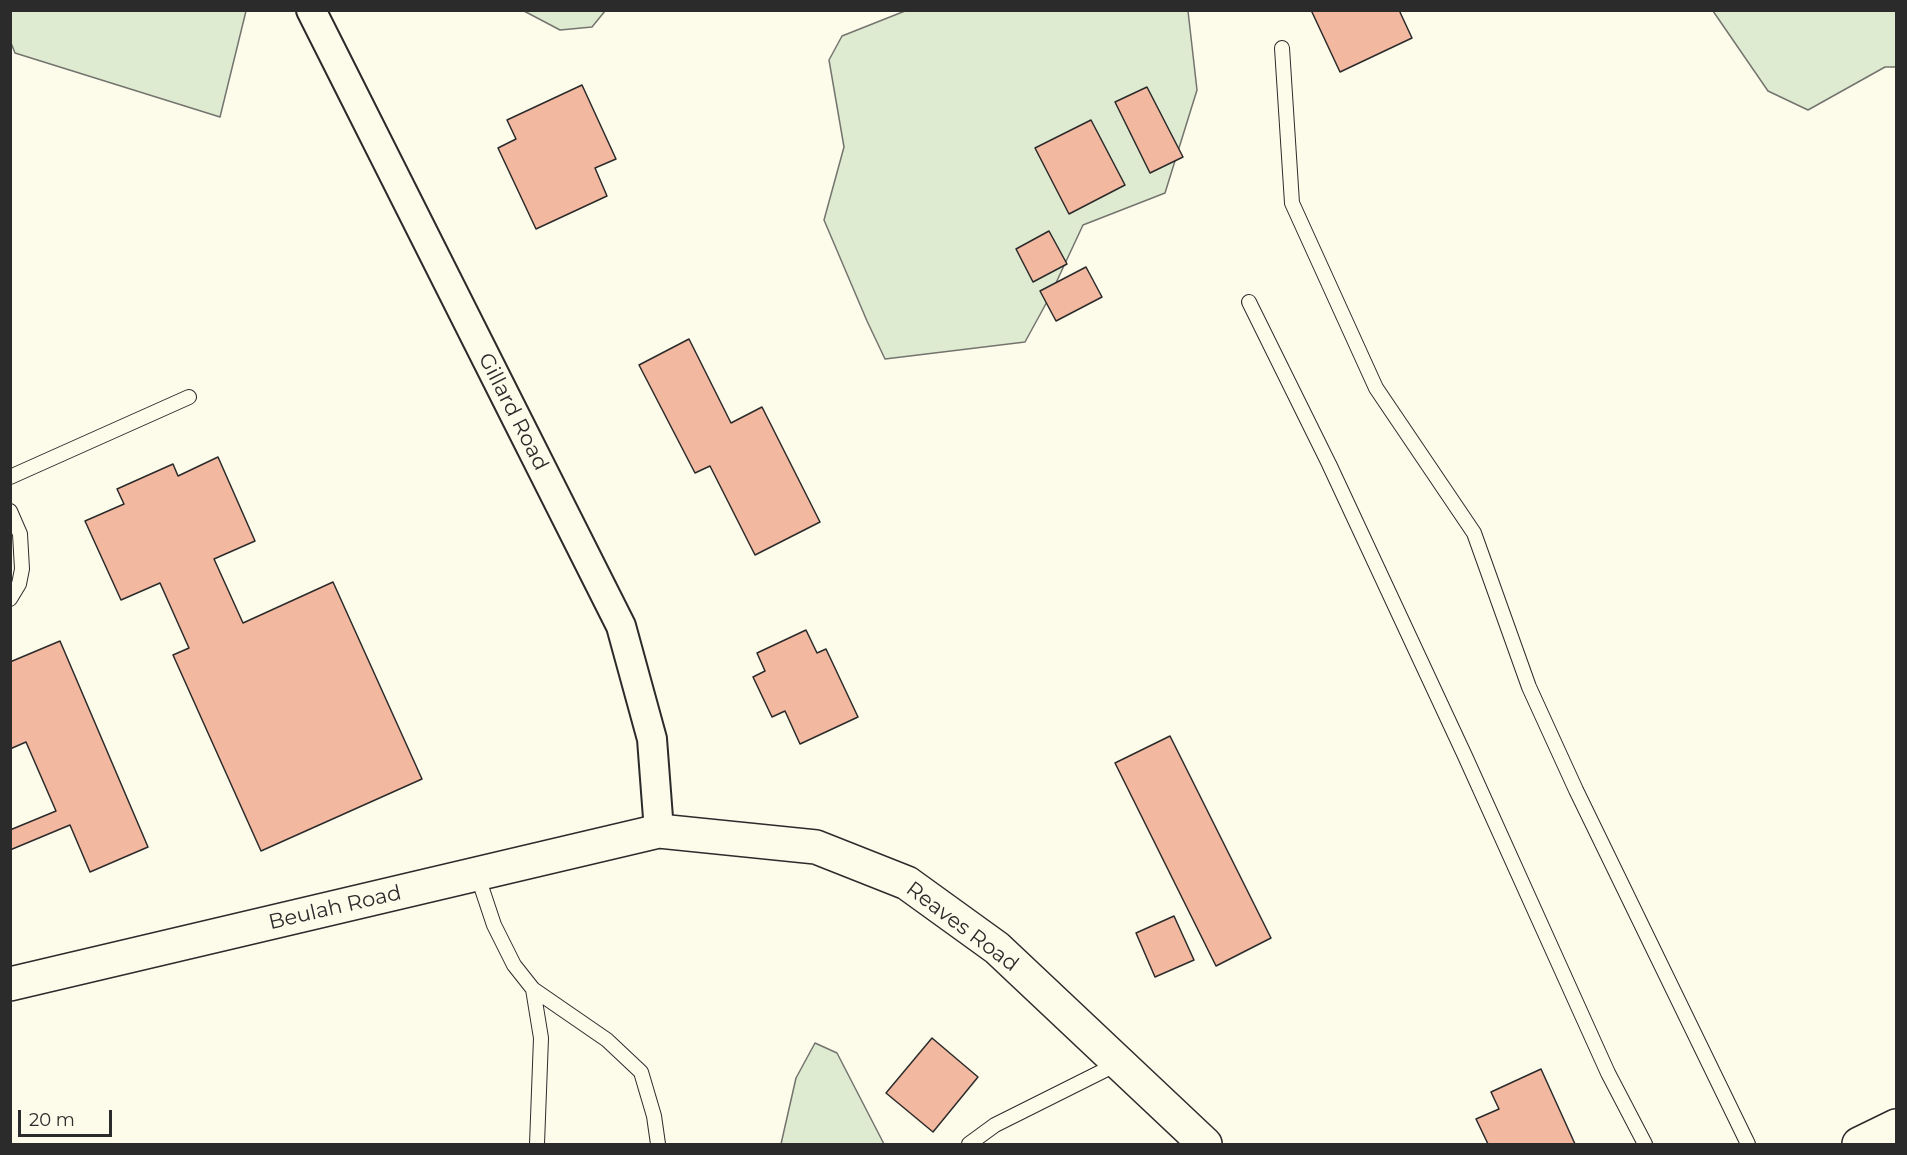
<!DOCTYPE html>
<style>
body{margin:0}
#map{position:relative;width:1907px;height:1155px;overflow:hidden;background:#fdfbea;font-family:Montserrat,sans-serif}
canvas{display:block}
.frame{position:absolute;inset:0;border:12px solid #2b2b2b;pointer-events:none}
.scale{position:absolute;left:18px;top:1110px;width:94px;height:27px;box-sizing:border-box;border:3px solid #2b2b2b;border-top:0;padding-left:8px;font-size:18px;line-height:21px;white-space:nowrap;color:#2b2b2b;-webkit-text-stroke:4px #fdfbea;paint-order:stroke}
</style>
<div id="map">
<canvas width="1907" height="1155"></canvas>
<div class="frame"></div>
<div class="scale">20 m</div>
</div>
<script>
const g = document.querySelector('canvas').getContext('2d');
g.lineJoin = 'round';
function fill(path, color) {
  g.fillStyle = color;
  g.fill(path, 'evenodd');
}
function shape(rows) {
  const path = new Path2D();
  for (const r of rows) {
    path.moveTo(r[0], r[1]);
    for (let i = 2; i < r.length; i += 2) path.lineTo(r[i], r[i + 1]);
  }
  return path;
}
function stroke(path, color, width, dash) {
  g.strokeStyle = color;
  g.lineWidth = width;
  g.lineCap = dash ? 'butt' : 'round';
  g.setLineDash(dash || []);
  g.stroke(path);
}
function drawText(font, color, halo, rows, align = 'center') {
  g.font = font + ' Montserrat,sans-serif';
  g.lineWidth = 4.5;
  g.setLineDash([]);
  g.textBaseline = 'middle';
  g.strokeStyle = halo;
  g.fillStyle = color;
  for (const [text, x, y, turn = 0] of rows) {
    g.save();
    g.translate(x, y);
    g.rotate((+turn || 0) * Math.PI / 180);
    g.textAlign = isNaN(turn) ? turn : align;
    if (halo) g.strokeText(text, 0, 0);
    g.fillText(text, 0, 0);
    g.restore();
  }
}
const green = shape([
 [10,11,11,10,246,11,220,117,15,53,11,43,10,11],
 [524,11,605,10,605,11,592,27,560,30,524,11],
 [905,11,1188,11,1197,90,1165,193,1083,225,1048,300,1025,342,885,359,867,321,824,220,844,147,829,60,842,36,905,11],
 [1713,11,1896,11,1896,67,1885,67,1808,110,1768,91,1713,11],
 [815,1043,837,1053,884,1144,781,1144,796,1078,815,1043]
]);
fill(green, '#deebd1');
stroke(green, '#74746e', 1.5);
const building = shape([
 [1311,10,1399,10,1412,38,1340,72,1311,10],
 [582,85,616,159,595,168,607,196,536,229,498,148,516,139,507,120,582,85],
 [1147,87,1183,157,1150,173,1115,102,1147,87],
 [1091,120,1125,185,1069,214,1035,148,1091,120],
 [1049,231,1067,264,1033,282,1016,249,1049,231],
 [1086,267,1102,297,1056,321,1040,291,1086,267],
 [689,339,731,423,762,407,820,522,755,555,710,466,695,473,639,365,689,339],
 [218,457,255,541,214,559,243,623,333,582,422,779,261,851,173,655,189,648,160,583,121,600,85,521,124,504,117,489,173,464,178,476,218,457],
 [806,630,817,653,826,649,858,717,800,744,785,711,772,717,753,677,765,671,757,653,806,630],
 [60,641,148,847,90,872,70,825,10,850,10,830,56,811,26,742,10,749,10,662,60,641],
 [1170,736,1271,938,1216,966,1115,763,1170,736],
 [1174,916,1194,960,1155,977,1136,933,1174,916],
 [932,1038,978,1077,933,1132,886,1093,932,1038],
 [1541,1069,1575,1144,1488,1144,1476,1119,1499,1109,1491,1092,1541,1069]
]);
fill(building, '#f2b8a0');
stroke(building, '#2b2b2b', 1.5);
const lane = shape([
 [1282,48,1292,203,1376,388,1474,533,1529,687,1576,790,1748,1144],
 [1249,302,1329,464,1465,756,1608,1073,1645,1144],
 [10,477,189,397],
 [10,511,20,534,22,569,19,584,10,599],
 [477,874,494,925,514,965,533,989,607,1040,641,1072,654,1116,658,1144],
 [533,989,541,1038,537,1144],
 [969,1144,995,1125,1119,1063]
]);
const street = shape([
 [311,10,621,626,652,739,659,831]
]);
const secondary = shape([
 [10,984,659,831,816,847,907,883,997,948,1205,1144],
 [1859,1144,1896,1126]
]);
stroke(lane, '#2b2b2b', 16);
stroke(street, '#2b2b2b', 32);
stroke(secondary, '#2b2b2b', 36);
stroke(lane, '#fdfbea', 14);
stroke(street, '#fdfbea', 28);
stroke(secondary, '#fdfbea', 33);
drawText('21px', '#2b2b2b', '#fdfbea', [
 ["Gillard Road",513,412,63],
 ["Beulah Road",335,908,-13],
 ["Reaves Road",962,927,37]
]);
</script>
